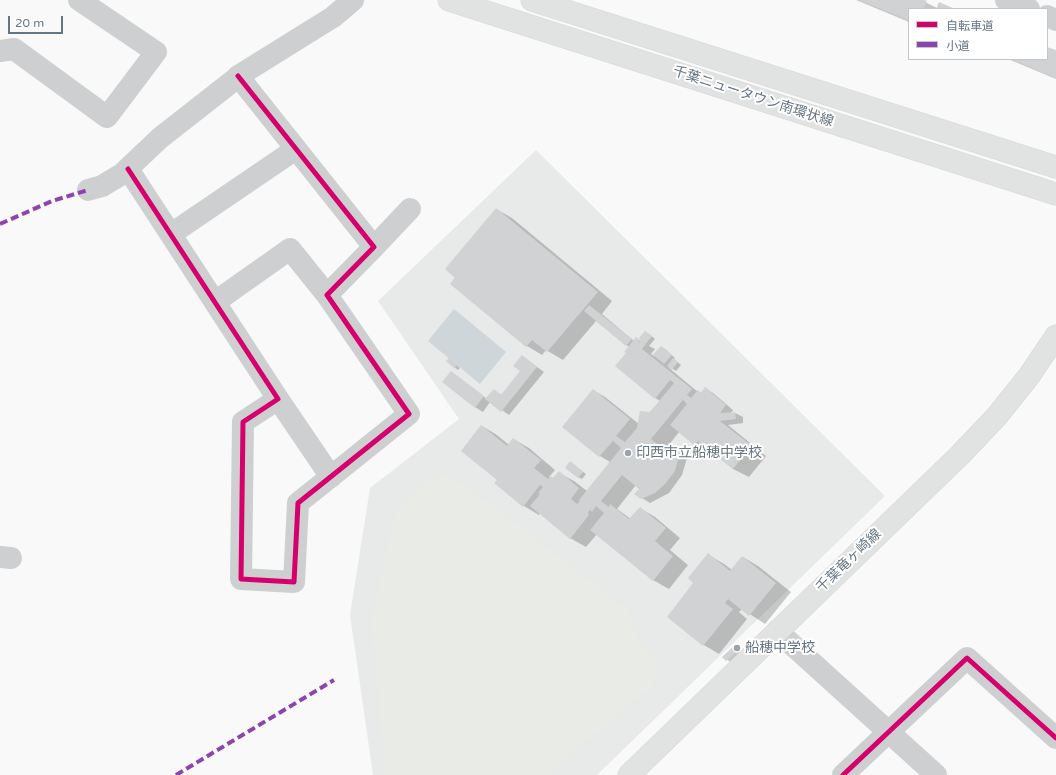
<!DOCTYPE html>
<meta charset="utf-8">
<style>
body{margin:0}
#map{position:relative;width:1056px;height:775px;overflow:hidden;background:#f9f9f9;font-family:"Varela Round","Noto Sans JP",sans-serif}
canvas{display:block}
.legend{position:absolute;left:908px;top:8px;width:140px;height:52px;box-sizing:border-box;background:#fff;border:1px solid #c1c8cd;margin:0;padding:5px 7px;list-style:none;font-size:12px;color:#657683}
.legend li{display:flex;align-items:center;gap:8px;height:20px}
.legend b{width:20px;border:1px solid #c1c8cd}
.scale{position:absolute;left:8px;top:16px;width:55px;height:18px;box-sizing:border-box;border:2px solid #657683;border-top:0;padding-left:5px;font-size:12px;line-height:14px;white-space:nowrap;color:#657683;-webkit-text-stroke:3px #fff;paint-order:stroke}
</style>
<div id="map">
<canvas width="1056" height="775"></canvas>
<ul class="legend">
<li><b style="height:5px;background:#d6006c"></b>自転車道</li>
<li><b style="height:5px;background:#8e44ad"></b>小道</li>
</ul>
<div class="scale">20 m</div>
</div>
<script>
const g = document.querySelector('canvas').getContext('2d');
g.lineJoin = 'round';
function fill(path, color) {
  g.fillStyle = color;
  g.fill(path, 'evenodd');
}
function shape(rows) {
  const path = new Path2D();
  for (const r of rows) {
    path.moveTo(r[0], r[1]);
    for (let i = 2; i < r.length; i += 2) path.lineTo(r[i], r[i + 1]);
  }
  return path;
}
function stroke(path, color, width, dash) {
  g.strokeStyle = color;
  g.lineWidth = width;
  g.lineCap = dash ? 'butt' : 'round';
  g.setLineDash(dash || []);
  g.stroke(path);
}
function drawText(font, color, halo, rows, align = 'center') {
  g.font = font + ' "Varela Round","Noto Sans JP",sans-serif';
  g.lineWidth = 4;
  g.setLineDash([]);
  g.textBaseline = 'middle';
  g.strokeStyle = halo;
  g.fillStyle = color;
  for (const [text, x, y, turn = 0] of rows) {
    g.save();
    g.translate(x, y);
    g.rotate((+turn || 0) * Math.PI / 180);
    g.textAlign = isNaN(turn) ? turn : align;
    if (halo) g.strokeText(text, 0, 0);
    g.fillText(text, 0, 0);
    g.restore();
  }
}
fill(shape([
 [536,150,885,496,597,775,373,775,350,615,370,488,459,419,378,301]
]), '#e8e9e9');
fill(shape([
 [446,473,516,523,630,612,637,638,658,659,653,686,546,775,385,775,371,617,395,514,420,486]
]), '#e8ebe6');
fill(shape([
 [454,309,506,352,480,384,428,341]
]), '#ced6d9');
fill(shape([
 [856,0,921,0,937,8,953,9,909,9,909,22],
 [1047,48,1056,51,1056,79,1008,59,1047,59],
 [496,209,512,218,612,301,602,314,634,341,636,338,645,343,649,334,655,339,649,346,655,349,651,354,654,356,661,347,665,349,675,358,674,359,681,365,676,371,670,367,669,368,698,392,701,393,705,388,713,393,733,410,731,413,735,413,743,417,743,423,728,425,766,456,749,477,733,469,712,451,710,453,695,445,679,432,665,450,669,452,673,448,687,458,682,475,669,493,650,503,642,498,640,489,636,485,617,509,631,519,640,508,655,517,680,538,670,550,688,565,669,589,653,580,597,534,586,547,570,538,540,513,539,515,524,506,498,479,482,426,497,435,509,445,513,439,529,448,555,470,549,477,554,479,559,473,574,481,587,491,610,462,600,456,563,427,593,390,605,397,639,424,660,401,655,398,627,353,629,347,596,321,563,360,546,350,542,355,527,346,451,284],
 [522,356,544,372,509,415,490,402,483,412,475,407,443,382,451,372,487,399,494,391,502,395,521,371],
 [447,361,452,361,460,368,458,370],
 [574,465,586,474,582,479,578,477],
 [709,555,724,564,732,570,743,557,758,566,791,592,765,624,742,609,739,612,747,619,719,654,704,645,695,583],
 [735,646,742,652,730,662,724,657]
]), '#0003');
fill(shape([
 [859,0,924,0,927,1,923,9,909,9,909,20],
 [939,2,955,9,936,9],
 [1047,47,1056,50,1056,78,1011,59,1047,59],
 [496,208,598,292,547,352,532,340,526,347,450,284,455,278,445,269],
 [589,305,632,339,626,346,584,311],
 [645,331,652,336,642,349,692,389,687,395,691,398,698,390,701,393,705,387,726,405,720,413,735,412,736,419,720,421,752,446,733,469,698,441,694,445,670,425,687,404,683,400,651,439,668,452,672,446,680,453,675,471,665,484,655,493,641,499,634,494,639,489,622,475,601,501,609,507,610,504,629,519,640,507,666,528,655,541,673,556,653,581,590,530,604,513,596,506,592,512,590,510,588,513,589,515,570,539,530,506,540,494,538,493,543,487,540,485,523,507,494,483,497,480,461,451,481,425,507,446,513,438,541,460,534,468,548,479,551,476,553,478,559,471,579,488,571,499,577,504,580,501,579,500,621,448,613,441,599,457,562,427,593,389,630,419,616,436,625,442,637,428,640,411,650,412,674,383,670,380,655,399,615,366,626,353,624,352,636,337,640,340,637,345,641,340,639,338],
 [661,346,672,355,664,364,653,355],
 [522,355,537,367,501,412,485,399,494,389,501,395,520,371,513,366],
 [449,358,457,365,454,368,446,361],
 [673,358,678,362,672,370,667,366],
 [451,371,484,396,475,408,442,382],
 [570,461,583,472,578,478,565,468],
 [708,553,730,571,742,556,776,583,749,616,728,599,725,603,733,609,703,646,667,617,693,583,688,578],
 [735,645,739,649,726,661,722,657]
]), '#d0d2d3');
const major = shape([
 [449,0,1056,194],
 [532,0,1056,167],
 [629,775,960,455,997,416,1029,376,1056,336]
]);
stroke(major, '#d5d6d7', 23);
stroke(shape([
 [1006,0,1029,9],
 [1047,16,1056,20],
 [0,51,14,49,107,117,156,52,79,0],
 [128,169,278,399,243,422,241,579,294,582,298,503,409,414,327,295,374,247,238,76],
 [88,190,102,186,122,174,160,138,243,73,333,17,353,0],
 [171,234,296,149],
 [374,247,410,209],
 [215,302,290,249,327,295],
 [278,399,331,477],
 [0,557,11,558],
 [777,631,936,775],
 [843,775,967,658,1056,738]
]), '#cecfd0', 22);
stroke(major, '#e1e2e2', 22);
stroke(shape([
 [0,224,52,201,88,190],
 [176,775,334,680]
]), '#8e44ad', 4, [8, 4]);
stroke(shape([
 [128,169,278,399,243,422,241,579,294,582,298,503,409,414,327,295,374,247,238,76],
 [843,775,967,658,1056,738]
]), '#d6006c', 5);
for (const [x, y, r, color] of [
 [628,453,4,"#99a4ac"],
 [737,648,4,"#99a4ac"]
]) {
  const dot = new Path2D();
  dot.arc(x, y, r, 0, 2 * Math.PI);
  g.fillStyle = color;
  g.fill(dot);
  stroke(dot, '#fff', 1.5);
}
drawText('14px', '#657683', '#fff', [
 ["千葉ニュータウン南環状線",753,97,18],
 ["千葉竜ヶ崎線",849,561,-44]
]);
drawText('14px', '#657683', '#fff', [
 ["印西市立船穂中学校",636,453],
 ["船穂中学校",745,648]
], 'left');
</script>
